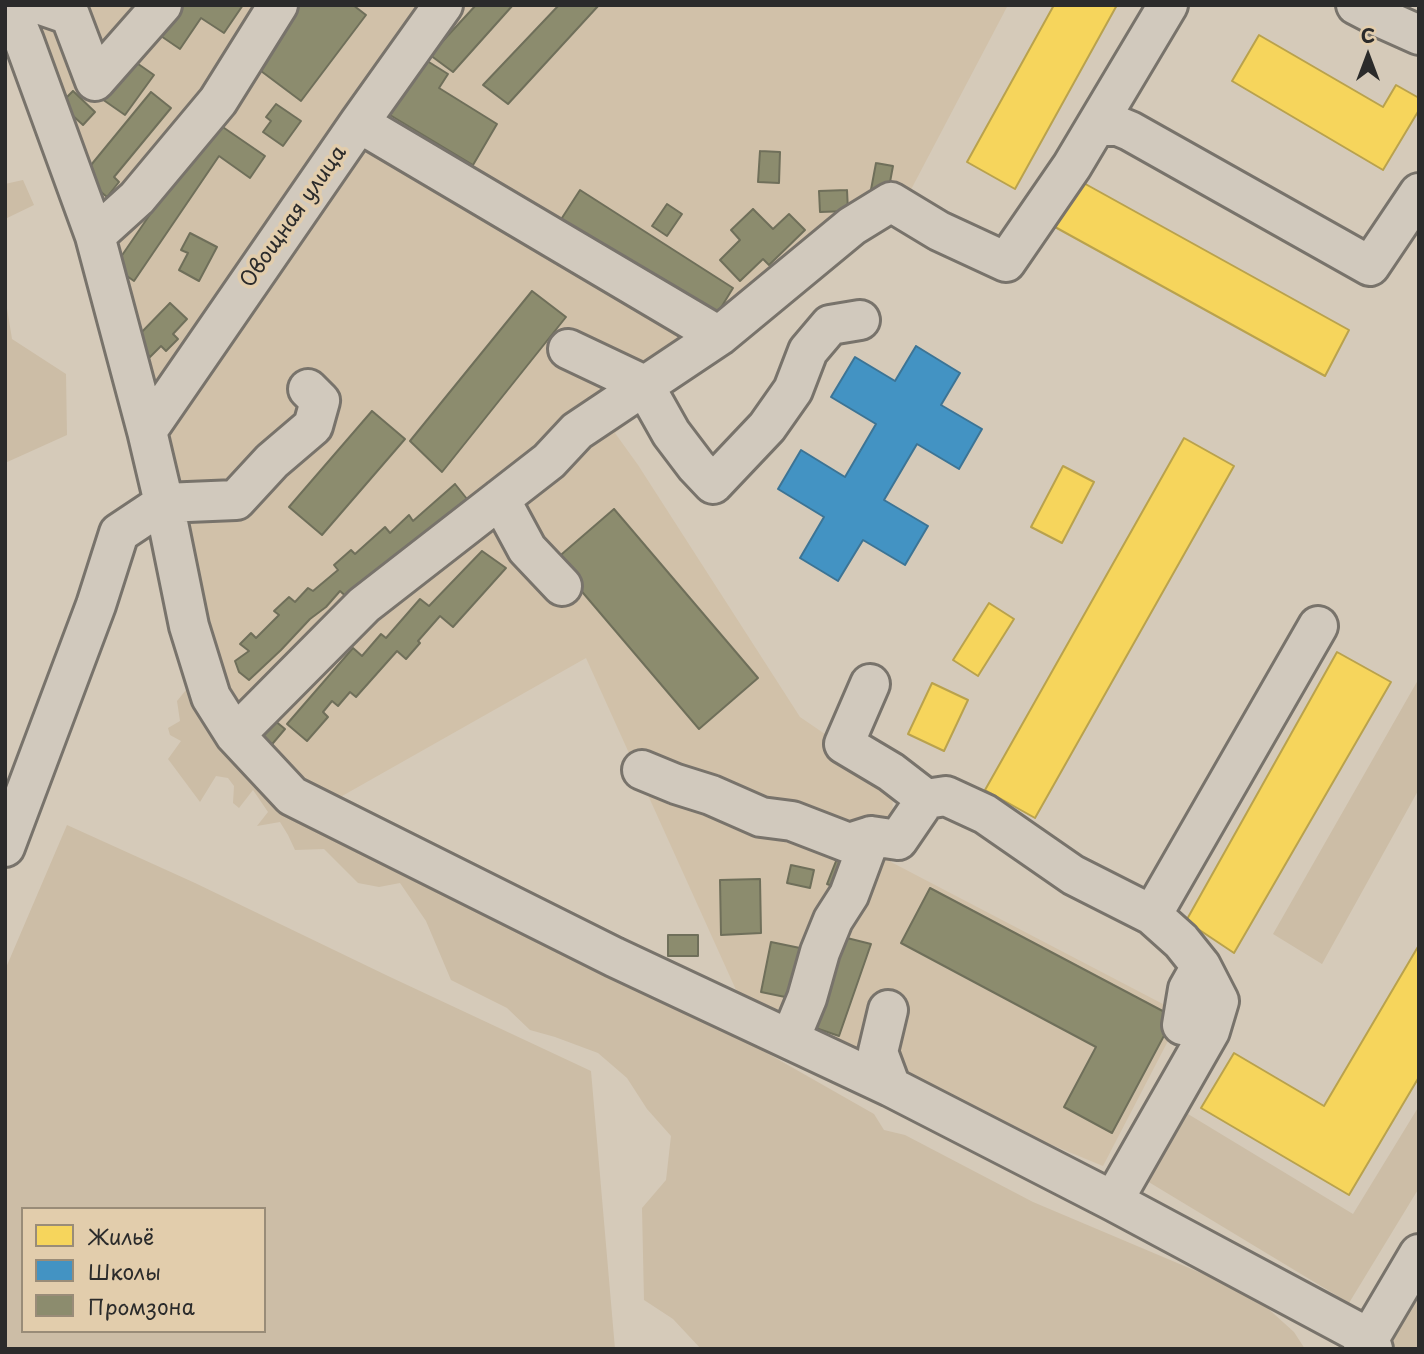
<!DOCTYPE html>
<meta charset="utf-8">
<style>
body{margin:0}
#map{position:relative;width:1424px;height:1354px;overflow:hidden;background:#d5cab9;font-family:"Playpen Sans",sans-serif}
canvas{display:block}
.frame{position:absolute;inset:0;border:7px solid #2b2b2b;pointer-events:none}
.legend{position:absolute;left:21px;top:1207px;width:245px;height:126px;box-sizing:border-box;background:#e2cdac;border:2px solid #998c78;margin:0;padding:9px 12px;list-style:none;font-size:21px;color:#2b2b2b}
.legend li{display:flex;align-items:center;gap:14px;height:35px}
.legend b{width:35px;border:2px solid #998c78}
.north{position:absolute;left:1333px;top:21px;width:70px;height:70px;-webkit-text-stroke:5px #e2cdac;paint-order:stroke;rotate:0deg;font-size:19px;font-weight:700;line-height:28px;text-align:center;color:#2b2b2b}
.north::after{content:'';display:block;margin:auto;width:24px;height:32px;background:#2b2b2b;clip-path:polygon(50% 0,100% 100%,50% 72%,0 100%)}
</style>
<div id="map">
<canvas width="1424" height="1354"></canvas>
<div class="frame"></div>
<ul class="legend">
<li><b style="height:19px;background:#f6d55c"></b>Жильё</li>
<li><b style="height:19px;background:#4393c3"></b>Школы</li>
<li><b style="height:19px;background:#8c8c6e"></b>Промзона</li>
</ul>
<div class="north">С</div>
</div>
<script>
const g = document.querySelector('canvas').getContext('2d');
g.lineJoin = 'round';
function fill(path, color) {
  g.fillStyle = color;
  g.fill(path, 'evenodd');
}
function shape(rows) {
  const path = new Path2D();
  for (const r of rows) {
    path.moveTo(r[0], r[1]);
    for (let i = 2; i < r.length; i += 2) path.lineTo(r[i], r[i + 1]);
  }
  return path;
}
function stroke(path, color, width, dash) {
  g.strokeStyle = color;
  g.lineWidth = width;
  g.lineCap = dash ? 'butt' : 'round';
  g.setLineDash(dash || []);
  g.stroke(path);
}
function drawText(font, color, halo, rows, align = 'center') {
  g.font = font + ' "Playpen Sans",sans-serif';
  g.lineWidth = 7;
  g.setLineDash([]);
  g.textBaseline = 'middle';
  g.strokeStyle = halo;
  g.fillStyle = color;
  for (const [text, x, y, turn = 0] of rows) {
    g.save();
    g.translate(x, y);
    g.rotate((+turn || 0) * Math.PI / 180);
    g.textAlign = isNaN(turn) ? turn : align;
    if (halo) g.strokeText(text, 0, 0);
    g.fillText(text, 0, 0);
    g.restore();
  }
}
fill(shape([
 [23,5,1008,5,895,220,615,433,638,465,800,717,876,769,893,792,891,862,1182,1014,1103,1166,933,1096,746,1012,586,658,335,800,258,753,231,714]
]), '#d1c1a9');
fill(shape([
 [23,180,34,205,5,219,5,184],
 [5,296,12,339,66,374,67,435,5,463],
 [1418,680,1419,789,1322,964,1273,934],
 [186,690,199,699,228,740,679,1003,874,1114,884,1130,905,1135,1033,1202,1253,1295,1294,1332,1305,1349,701,1349,673,1319,644,1300,642,1208,666,1180,671,1136,647,1109,627,1078,598,1053,555,1037,530,1030,507,1008,451,980,426,921,400,883,379,887,358,883,324,849,295,850,288,835,280,822,257,826,268,812,253,790,239,808,233,803,234,786,228,778,216,776,200,802,168,759,181,741,170,735,168,728,180,721,177,701],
 [67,825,195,883,388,976,591,1071,615,1349,5,1349,5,970],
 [23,1209,264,1209,264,1331,23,1331],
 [1419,1106,1419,1188,1349,1303,1147,1181,1188,1114,1353,1214],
 [1419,1295,1419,1349,1388,1349]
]), '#ccbda6');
const homes = shape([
 [1054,5,1117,5,1015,189,967,162,1054,5],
 [1259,35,1383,107,1396,85,1419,98,1419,110,1383,170,1232,81,1259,35],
 [1080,181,1349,330,1325,376,1055,227,1080,181],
 [1184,438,1234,466,1035,818,985,790,1184,438],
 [1063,466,1094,482,1062,543,1031,527,1063,466],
 [989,603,1014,619,978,676,953,660,989,603],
 [1337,652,1391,682,1234,953,1186,921,1337,652],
 [932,683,968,700,944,751,908,734,932,683],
 [1419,945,1419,1077,1349,1195,1201,1108,1234,1053,1324,1106,1419,945]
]);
fill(homes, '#f6d55c');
stroke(homes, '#b9a24d', 2);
const schools = shape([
 [916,346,960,373,941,405,982,429,959,469,917,444,884,500,928,526,905,565,863,540,838,581,800,558,824,517,778,489,801,450,845,477,876,424,831,397,855,357,895,381,916,346]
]);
fill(schools, '#4393c3');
stroke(schools, '#3c7495', 2);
const industry = shape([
 [178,5,243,5,224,33,201,18,180,49,158,34,178,5],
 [298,5,353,5,366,15,301,101,253,65,298,5],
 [476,5,513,5,453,72,430,55,476,5],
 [559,5,599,5,508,104,483,85,559,5],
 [131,59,154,75,125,115,102,99,131,59],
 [424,59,448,74,439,88,497,124,473,165,390,115,424,59],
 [73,91,95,112,83,125,60,104,73,91],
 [151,92,171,108,114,177,119,182,107,197,82,176,151,92],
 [276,104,301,121,283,146,263,132,271,121,266,117,276,104],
 [214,121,265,156,250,178,219,156,134,281,114,267,214,121],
 [760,151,780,152,779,183,758,182,760,151],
 [876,163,893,166,887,198,870,195,876,163],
 [580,190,733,288,714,319,560,221,580,190],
 [847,190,848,211,820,212,819,191,847,190],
 [667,204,682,214,667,236,652,226,667,204],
 [753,209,773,229,789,214,805,230,769,265,763,259,740,281,720,260,740,240,731,230,753,209],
 [190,233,217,247,199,281,179,270,188,253,181,250,190,233],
 [532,291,566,317,442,472,410,441,532,291],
 [170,303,187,319,173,334,178,339,166,351,161,346,150,357,134,340,170,303],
 [372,411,405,439,322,535,289,507,372,411],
 [455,484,471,504,350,600,340,591,326,607,310,619,281,650,249,680,239,672,235,661,249,651,240,644,251,633,256,638,279,615,274,611,289,597,295,602,308,588,313,591,338,570,334,565,351,550,355,554,385,527,390,533,409,515,413,521,455,484],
 [614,509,758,678,699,729,555,560,614,509],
 [482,551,506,568,453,627,440,616,418,641,420,643,406,659,397,651,356,697,350,692,338,706,332,701,323,712,328,717,307,741,287,724,353,648,362,656,381,634,386,638,420,599,429,606,482,551],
 [274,720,285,729,268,749,258,740,274,720],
 [838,856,854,863,843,890,827,884,838,856],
 [791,865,814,870,810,888,787,883,791,865],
 [760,879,761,933,721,935,720,880,760,879],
 [930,888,1174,1017,1112,1133,1064,1107,1096,1047,901,943,930,888],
 [668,935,698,935,698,956,668,956,668,935],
 [843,937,871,944,839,1036,810,1026,843,937],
 [771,942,800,948,790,998,761,992,771,942]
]);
fill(industry, '#8c8c6e');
stroke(industry, '#6f6f5a', 2);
const minor = shape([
 [9,5,24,41,95,236,147,431,164,503,189,626,211,697,235,735,292,796,614,957,891,1087,1113,1201,1369,1338,1373,1349],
 [41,5,70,15,95,81,162,5],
 [1356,5,1381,18,1419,35],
 [359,123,719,336],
 [1096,126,1118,126,1130,131,1370,266,1419,193],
 [95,236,137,198,218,101,278,5],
 [568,349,644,385,671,433,696,466,713,484,767,427,793,390,808,351,830,325,860,320],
 [147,431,359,123,443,5],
 [500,499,527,549,562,586],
 [870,684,844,744,891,772,926,799,946,796,985,814,1073,875,1152,915,1181,941,1201,966,1219,1001,1210,1031,1113,1201],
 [235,735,364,605,549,461,577,431,719,336,852,226,891,202,939,231,1006,262,1072,166,1168,5],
 [642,770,676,784,711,795,761,817,792,821,849,843,871,836,849,895,833,920,820,952,807,998,790,1039],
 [871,836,898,840,926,799],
 [5,847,96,605,119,533,164,503,236,500,272,461,313,426,320,401,308,389],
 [1152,915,1318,626],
 [888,1010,878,1052,891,1087],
 [1182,1025,1188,989,1201,966],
 [1363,1349,1419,1254]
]);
stroke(minor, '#78736b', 44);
stroke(minor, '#d1c9bd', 38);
drawText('21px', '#2b2b2b', '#e2cdac', [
 ["Овощная улица",294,217,-55]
]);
</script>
